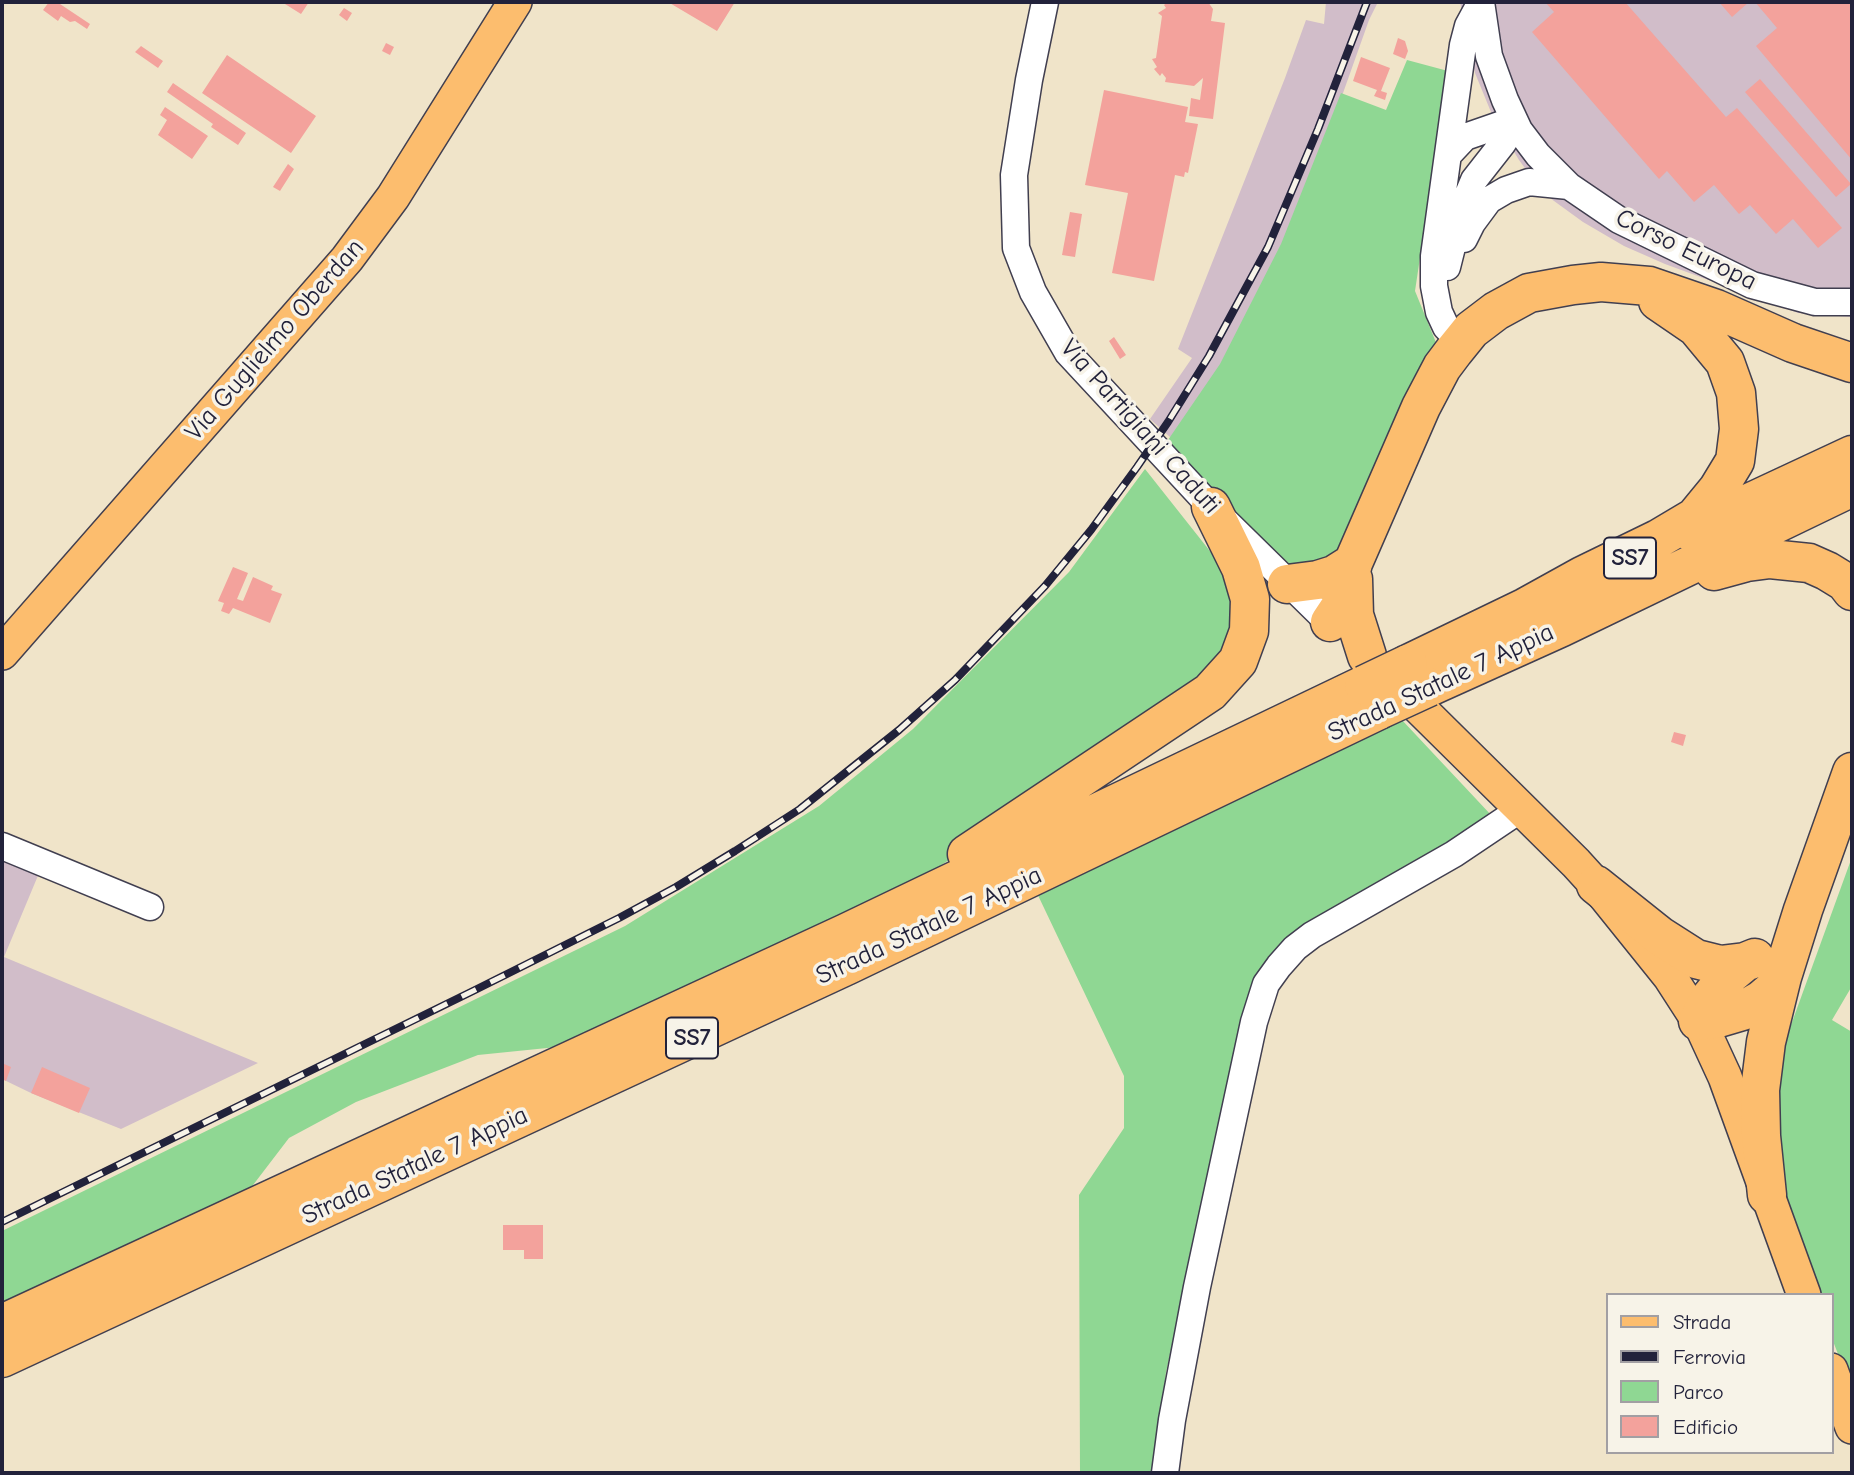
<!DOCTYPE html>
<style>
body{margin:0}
#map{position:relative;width:1854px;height:1475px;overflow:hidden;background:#f0e4c9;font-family:"Comic Neue",sans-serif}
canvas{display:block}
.frame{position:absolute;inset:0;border:4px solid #22223b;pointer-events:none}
.legend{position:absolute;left:1606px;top:1293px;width:228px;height:161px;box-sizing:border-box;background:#f7f3e8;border:2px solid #a29fa3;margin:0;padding:9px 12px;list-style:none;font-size:21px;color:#22223b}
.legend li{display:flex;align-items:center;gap:14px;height:35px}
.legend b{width:35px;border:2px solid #a29fa3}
</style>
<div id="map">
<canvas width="1854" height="1475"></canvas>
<div class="frame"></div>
<ul class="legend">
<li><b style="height:9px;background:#fcbd6e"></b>Strada</li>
<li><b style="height:9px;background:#22223b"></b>Ferrovia</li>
<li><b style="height:19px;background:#8fd793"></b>Parco</li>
<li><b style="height:19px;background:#f3a29c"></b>Edificio</li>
</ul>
</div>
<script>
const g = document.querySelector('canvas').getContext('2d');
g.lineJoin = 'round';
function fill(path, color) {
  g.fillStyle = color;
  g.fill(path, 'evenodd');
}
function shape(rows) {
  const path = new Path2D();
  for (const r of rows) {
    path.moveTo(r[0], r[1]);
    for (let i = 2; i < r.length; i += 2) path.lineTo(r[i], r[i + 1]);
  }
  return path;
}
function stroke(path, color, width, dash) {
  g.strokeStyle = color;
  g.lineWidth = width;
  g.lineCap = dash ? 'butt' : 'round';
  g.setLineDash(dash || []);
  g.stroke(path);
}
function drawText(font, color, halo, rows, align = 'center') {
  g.font = font + ' "Comic Neue",sans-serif';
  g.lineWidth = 7;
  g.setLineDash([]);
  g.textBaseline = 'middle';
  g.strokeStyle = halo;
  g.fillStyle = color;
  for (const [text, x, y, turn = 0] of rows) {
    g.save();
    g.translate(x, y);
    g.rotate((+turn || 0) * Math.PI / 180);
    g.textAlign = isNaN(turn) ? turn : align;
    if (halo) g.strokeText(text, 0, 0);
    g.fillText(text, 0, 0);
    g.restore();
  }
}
fill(shape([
 [1326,2,1378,2,1369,20,1327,138,1335,144,1180,446,1150,419,1192,358,1178,349,1285,78,1306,20,1324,24],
 [1460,2,1852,2,1852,317,1798,313,1665,264,1624,246,1583,222,1543,193,1519,160,1493,117,1475,73],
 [2,849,42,866,4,957,258,1063,121,1129,31,1093,2,1079]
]), '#d1bdc9');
fill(shape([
 [1407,60,1448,71,1415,291,1437,345,1340,564,1285,572,1168,440,1220,364,1281,244,1341,93,1386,110],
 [1145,469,1236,584,1224,668,954,857,852,920,557,1047,478,1055,356,1102,289,1138,250,1189,2,1320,2,1231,625,926,819,806,913,729,1069,572],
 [1401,719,1492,816,1318,922,1256,974,1166,1372,1155,1473,1080,1473,1079,1195,1124,1128,1124,1076,1035,889],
 [1852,857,1852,986,1832,1020,1852,1032,1852,1390,1831,1336,1831,1295,1815,1295,1771,1155,1783,1047]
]), '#8fd793');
fill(shape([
 [49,2,57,2,90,24,87,29,75,21,70,22,61,16,58,21,43,10],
 [286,2,309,2,301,14,285,4],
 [668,2,735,2,717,31],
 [1167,2,1208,2,1213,9,1211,21,1225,23,1213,119,1189,116,1191,98,1200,100,1203,78,1194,86,1165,82,1166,78,1162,73,1160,76,1154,69,1157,67,1152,59,1156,58,1162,16,1158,13,1166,8,1164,5],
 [1545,2,1625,2,1726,117,1737,108,1842,228,1818,248,1793,219,1776,234,1750,205,1739,214,1714,185,1694,202,1667,171,1659,179,1532,32,1554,12],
 [1719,2,1749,2,1732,17],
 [1755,2,1852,2,1852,160,1756,46,1777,28],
 [344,8,352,13,347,21,339,15],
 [1398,38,1405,41,1408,51,1405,59,1393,54],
 [386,43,394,47,390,55,382,51],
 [141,46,163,61,158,68,135,52],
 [227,55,316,116,291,153,202,93],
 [1361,57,1390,68,1381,91,1387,93,1385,100,1374,96,1377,90,1353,81],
 [1760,79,1851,184,1836,197,1745,92],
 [173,83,246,133,238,145,211,127,213,124,167,92],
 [1104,90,1188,107,1185,122,1198,124,1188,173,1185,172,1184,177,1175,175,1154,281,1112,273,1128,193,1085,185],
 [165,107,208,136,192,159,158,135,167,120,160,115],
 [288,164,294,169,280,191,273,187],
 [1070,212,1082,214,1075,257,1062,255],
 [1114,337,1126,355,1120,359,1109,341],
 [233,567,248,573,237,599,243,601,253,577,273,586,271,590,282,594,270,623,233,608,229,614,221,611,224,603,218,601],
 [1674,732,1686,735,1683,746,1671,742],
 [2,1063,11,1067,6,1081,2,1079],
 [42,1067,90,1088,79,1113,31,1093],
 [503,1225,543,1225,543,1259,524,1259,524,1250,503,1250]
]), '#f3a29c');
const minor = shape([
 [1045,2,1029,80,1014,175,1016,248,1033,292,1068,353,1211,507,1320,614],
 [1481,2,1489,56,1505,100,1519,130,1538,155,1569,186,1619,220,1752,285,1815,302,1852,302],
 [1448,155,1465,137,1514,120],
 [1464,239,1472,223,1489,200,1506,190,1529,182,1569,186],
 [1447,267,1461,211,1474,180,1503,143,1511,130,1514,120],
 [1461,342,1446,327,1439,312,1434,286,1434,256,1463,45,1468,26,1481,2],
 [2,846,150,907],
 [1165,1473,1172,1420,1197,1287,1254,1022,1266,984,1279,966,1295,948,1312,935,1454,854,1521,809]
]);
const major = shape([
 [2,653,347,259,393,197,515,2],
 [1391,680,1576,863,1596,885,1670,977,1701,1025,1725,1077,1804,1295],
 [1831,1370,1852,1427]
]);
const highway = shape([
 [1689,531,1852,455],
 [1714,571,1747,562,1770,559,1809,563,1827,571,1845,582,1852,591],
 [1353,579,1354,615,1367,656],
 [1287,584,1318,580,1334,575,1353,563],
 [1526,607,1582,576,1658,539,1695,517,1718,489,1735,461,1739,429,1736,393,1725,362,1696,327,1658,301],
 [1330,622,1344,601,1353,563,1421,407,1442,367,1454,351,1471,330,1496,311,1529,293,1573,285,1601,282,1649,286,1716,309,1793,343,1852,363],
 [1408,664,1549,596],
 [1429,687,1562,627,1852,487],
 [967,854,1210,692,1238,661,1249,631,1250,599,1241,568,1211,507],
 [1596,885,1660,936,1696,959,1720,965,1745,962],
 [1698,1021,1709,999,1727,977,1745,962,1755,958],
 [1698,1021,1715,1019,1742,1011,1761,1000,1780,984],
 [1767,1195,1761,1136,1760,1090,1766,1042,1782,977,1803,910,1852,772],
 [2,1324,846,933,1364,685],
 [2,1358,848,965,1379,710]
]);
stroke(minor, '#413f50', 29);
stroke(major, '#413f50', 36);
stroke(highway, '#413f50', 41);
stroke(minor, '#fff', 26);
stroke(major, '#fcbd6e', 33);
stroke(highway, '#fcbd6e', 38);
const rail = shape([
 [2,1222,475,990,619,918,676,887,735,851,800,809,899,730,955,680,1045,586,1091,530,1137,467,1168,422,1209,356,1268,247,1318,129,1367,2]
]);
stroke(rail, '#22223b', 8);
stroke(rail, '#f7f3e8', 5, [16]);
const highwayBridge = shape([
 [1364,685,1408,664],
 [1379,710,1429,687]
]);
stroke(highwayBridge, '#413f50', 41, []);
stroke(highwayBridge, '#fcbd6e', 38);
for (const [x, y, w] of [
 [1630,558,52],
 [692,1038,52]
]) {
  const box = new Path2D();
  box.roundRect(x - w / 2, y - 20.5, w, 41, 5);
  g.fillStyle = '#f7f3e8';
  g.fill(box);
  stroke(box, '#22223b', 2);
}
drawText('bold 24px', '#22223b', null, [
 ["SS7",1630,558],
 ["SS7",692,1038]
]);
drawText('26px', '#22223b', '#f7f3e8', [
 ["Corso Europa",1686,250,26],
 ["Via Guglielmo Oberdan",275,340,-49],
 ["Via Partigiani Caduti",1140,427,48],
 ["Strada Statale 7 Appia",1441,683,-25],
 ["Strada Statale 7 Appia",929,926,-25],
 ["Strada Statale 7 Appia",415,1166,-25]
]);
</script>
